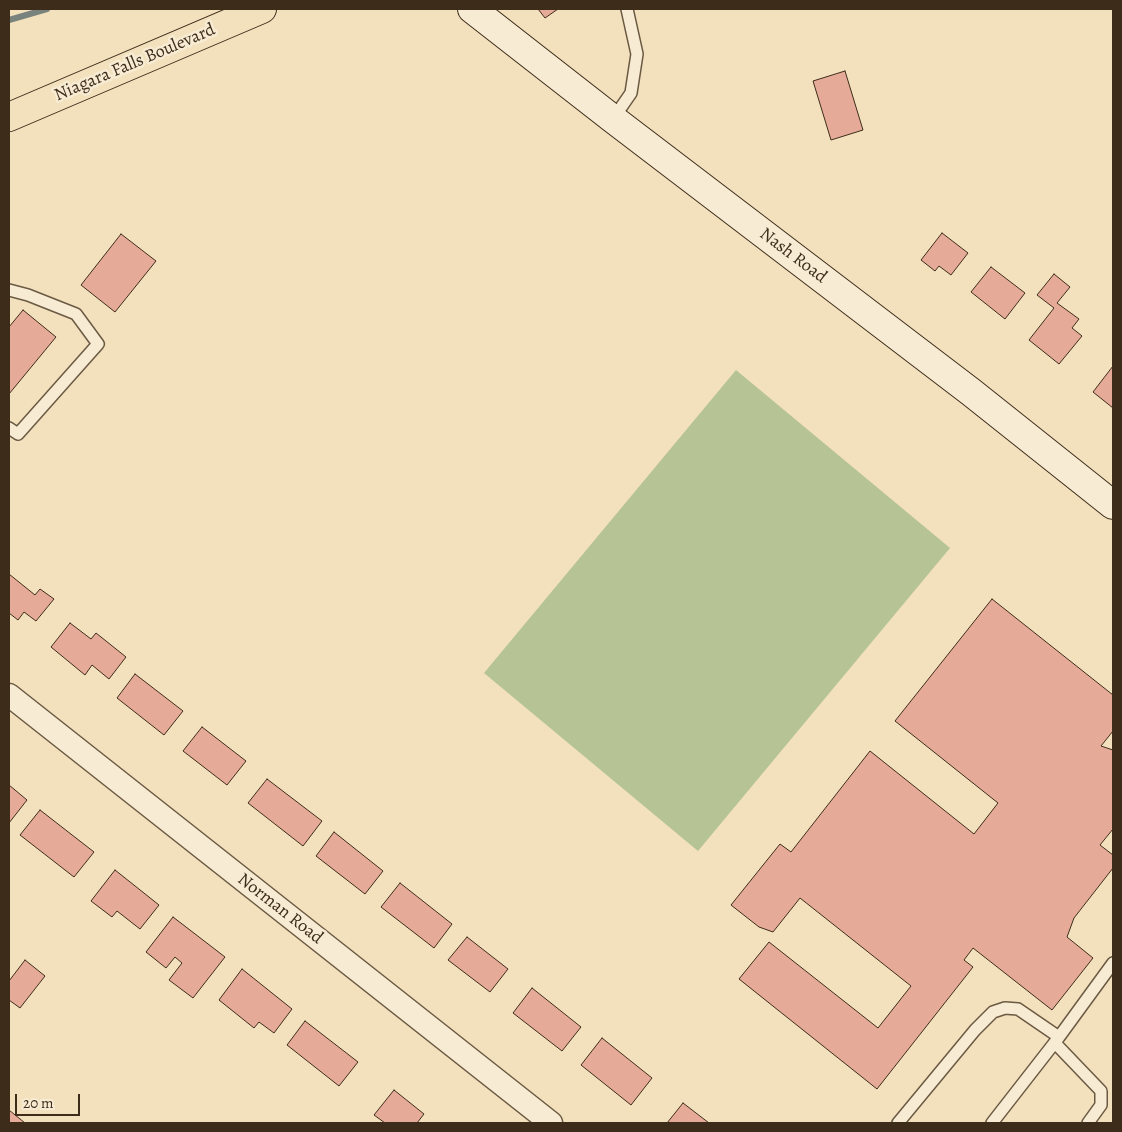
<!DOCTYPE html>
<style>
body{margin:0}
#map{position:relative;width:1122px;height:1132px;overflow:hidden;background:#f2e1bc;font-family:Alegreya,serif}
canvas{display:block}
.frame{position:absolute;inset:0;border:10px solid #3e2c1b;pointer-events:none}
.scale{position:absolute;left:15px;top:1094px;width:65px;height:22px;box-sizing:border-box;border:2px solid #3e2c1b;border-top:0;padding-left:6px;font-size:15px;line-height:18px;white-space:nowrap;color:#3e2c1b;-webkit-text-stroke:4px #f7ecd3;paint-order:stroke}
</style>
<div id="map">
<canvas width="1122" height="1132"></canvas>
<div class="frame"></div>
<div class="scale">20 m</div>
</div>
<script>
const g = document.querySelector('canvas').getContext('2d');
g.lineJoin = 'round';
function fill(path, color) {
  g.fillStyle = color;
  g.fill(path, 'evenodd');
}
function shape(rows) {
  const path = new Path2D();
  for (const r of rows) {
    path.moveTo(r[0], r[1]);
    for (let i = 2; i < r.length; i += 2) path.lineTo(r[i], r[i + 1]);
  }
  return path;
}
function stroke(path, color, width, dash) {
  g.strokeStyle = color;
  g.lineWidth = width;
  g.lineCap = dash ? 'butt' : 'round';
  g.setLineDash(dash || []);
  g.stroke(path);
}
function drawText(font, color, halo, rows, align = 'center') {
  g.font = font + ' Alegreya,serif';
  g.lineWidth = 5;
  g.setLineDash([]);
  g.textBaseline = 'middle';
  g.strokeStyle = halo;
  g.fillStyle = color;
  for (const [text, x, y, turn = 0] of rows) {
    g.save();
    g.translate(x, y);
    g.rotate((+turn || 0) * Math.PI / 180);
    g.textAlign = isNaN(turn) ? turn : align;
    if (halo) g.strokeText(text, 0, 0);
    g.fillText(text, 0, 0);
    g.restore();
  }
}
fill(shape([
 [736,370,950,548,698,851,484,673]
]), '#b6c394');
stroke(shape([
 [9,20,47,9]
]), '#79827c', 6);
const building = shape([
 [538,9,558,9,545,18,538,9],
 [845,71,863,130,831,140,813,81,845,71],
 [942,233,968,253,951,275,939,266,935,271,921,260,942,233],
 [121,234,156,261,115,312,81,285,121,234],
 [991,267,1025,293,1005,319,971,292,991,267],
 [1054,274,1070,287,1057,303,1079,319,1072,328,1082,336,1059,364,1029,340,1054,308,1037,295,1054,274],
 [23,310,56,337,9,394,9,327,23,310],
 [1113,366,1113,408,1093,392,1113,366],
 [9,574,35,595,40,589,54,599,36,621,24,612,18,620,9,613,9,574],
 [992,599,1113,695,1113,731,1101,746,1113,750,1113,829,1100,845,1113,855,1113,868,1074,918,1067,937,1093,958,1052,1010,973,948,964,960,973,967,877,1089,739,979,769,942,878,1028,911,986,800,898,773,932,759,927,731,905,780,844,791,852,870,751,974,834,998,803,895,721,992,599],
 [70,623,91,639,96,633,126,657,109,679,92,665,85,675,51,647,70,623],
 [135,674,183,711,164,735,117,698,135,674],
 [202,727,246,761,227,785,183,751,202,727],
 [267,779,322,821,303,846,248,803,267,779],
 [9,785,27,800,9,823,9,785],
 [40,810,94,852,74,877,20,835,40,810],
 [334,832,383,871,365,894,316,856,334,832],
 [115,870,159,905,140,929,117,911,112,917,91,901,115,870],
 [400,883,452,924,434,948,381,907,400,883],
 [173,917,225,957,193,998,169,980,182,963,175,957,166,968,146,952,173,917],
 [467,937,508,969,490,992,448,960,467,937],
 [25,960,45,976,20,1008,9,1000,9,981,25,960],
 [242,969,292,1009,274,1033,259,1022,254,1028,219,1000,242,969],
 [532,988,581,1027,562,1051,513,1013,532,988],
 [305,1021,358,1062,339,1086,287,1045,305,1021],
 [602,1038,652,1078,631,1105,581,1065,602,1038],
 [394,1090,424,1114,417,1123,385,1123,374,1115,394,1090],
 [683,1103,709,1123,667,1123,683,1103],
 [9,1110,25,1123,9,1123,9,1110]
]);
fill(building, '#e6ab98');
stroke(building, '#3e2c1b', 1);
const lane = shape([
 [613,119,631,93,637,54,627,9],
 [9,290,28,295,76,314,98,344,18,434,9,428],
 [1055,1043,1101,1091,1101,1105,1088,1123],
 [898,1123,975,1030,993,1012,1005,1008,1018,1009,1059,1037],
 [992,1123,1059,1037,1113,963]
]);
const street = shape([
 [9,695,551,1123]
]);
const secondary = shape([
 [472,9,613,119,971,392,1113,505]
]);
const primary = shape([
 [9,117,262,9]
]);
stroke(lane, '#6b5943', 14);
stroke(street, '#6b5943', 25);
stroke(secondary, '#3e2c1b', 30);
stroke(primary, '#3e2c1b', 30);
stroke(lane, '#f7ecd3', 11);
stroke(street, '#f7ecd3', 22);
stroke(secondary, '#f7ecd3', 28);
stroke(primary, '#f2e1bc', 28);
drawText('18px', '#3e2c1b', '#f7ecd3', [
 ["Niagara Falls Boulevard",135,63,-23],
 ["Nash Road",793,256,37],
 ["Norman Road",280,909,38]
]);
</script>
